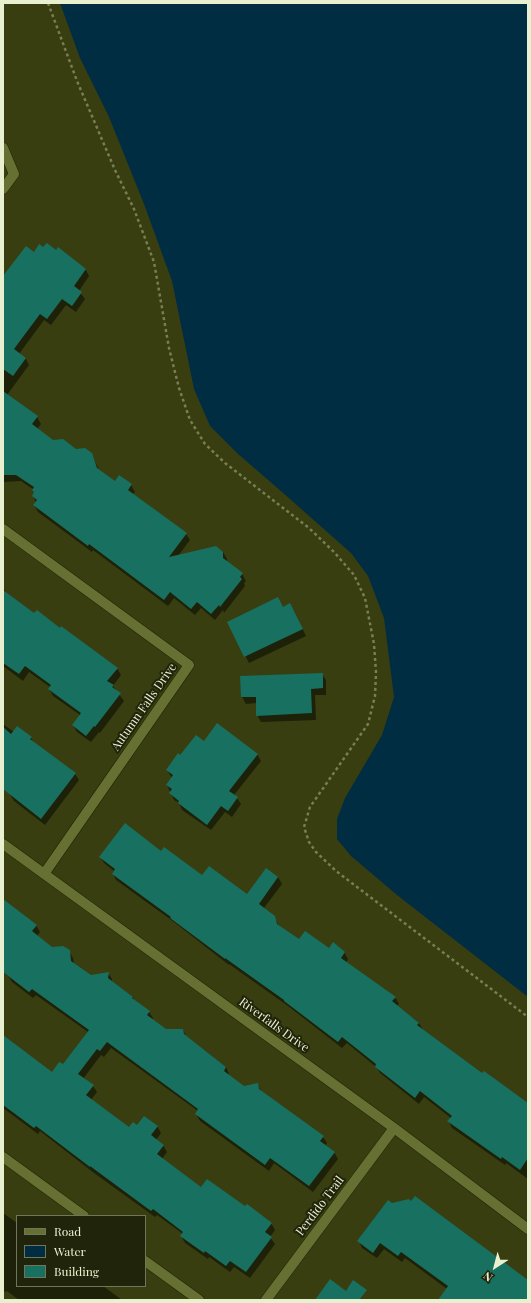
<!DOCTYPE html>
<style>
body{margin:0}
#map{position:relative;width:531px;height:1303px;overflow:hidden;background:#383e10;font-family:"Playfair Display",serif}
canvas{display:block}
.frame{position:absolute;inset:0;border:4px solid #e9f0d0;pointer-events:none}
.legend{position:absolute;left:16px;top:1215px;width:130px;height:72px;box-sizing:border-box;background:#20240a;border:1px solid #707659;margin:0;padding:5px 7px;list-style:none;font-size:12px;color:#e9f0d0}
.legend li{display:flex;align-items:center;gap:8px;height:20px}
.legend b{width:20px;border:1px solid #707659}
.north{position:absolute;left:475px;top:1247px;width:40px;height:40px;-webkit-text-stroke:3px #20240a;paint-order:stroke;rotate:216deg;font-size:11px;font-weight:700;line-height:16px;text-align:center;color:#e9f0d0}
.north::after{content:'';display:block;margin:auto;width:14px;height:18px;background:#e9f0d0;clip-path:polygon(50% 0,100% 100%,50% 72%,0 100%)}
</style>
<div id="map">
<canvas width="531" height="1303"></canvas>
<div class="frame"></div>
<ul class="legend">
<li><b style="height:5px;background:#667033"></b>Road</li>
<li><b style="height:11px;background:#012d43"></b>Water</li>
<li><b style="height:11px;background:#187060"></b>Building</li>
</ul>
<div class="north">N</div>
</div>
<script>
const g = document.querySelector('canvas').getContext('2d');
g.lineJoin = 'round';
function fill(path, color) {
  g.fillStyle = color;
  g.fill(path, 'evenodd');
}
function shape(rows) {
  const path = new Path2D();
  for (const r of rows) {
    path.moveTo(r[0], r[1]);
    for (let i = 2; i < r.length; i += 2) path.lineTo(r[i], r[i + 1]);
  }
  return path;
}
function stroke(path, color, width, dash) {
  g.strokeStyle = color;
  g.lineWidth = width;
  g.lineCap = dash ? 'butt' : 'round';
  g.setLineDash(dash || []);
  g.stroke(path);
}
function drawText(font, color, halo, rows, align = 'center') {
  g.font = font + ' "Playfair Display",serif';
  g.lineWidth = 4;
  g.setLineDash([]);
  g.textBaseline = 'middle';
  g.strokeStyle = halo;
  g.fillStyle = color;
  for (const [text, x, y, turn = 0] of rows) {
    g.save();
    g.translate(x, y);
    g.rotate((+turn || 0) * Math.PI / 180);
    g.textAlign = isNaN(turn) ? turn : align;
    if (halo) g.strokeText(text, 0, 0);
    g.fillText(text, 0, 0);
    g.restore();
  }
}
fill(shape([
 [60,3,528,3,528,997,397,895,351,856,337,839,337,819,345,798,382,735,394,697,384,618,368,576,351,553,282,492,238,454,210,426,194,389,172,281,144,204,109,117,80,58]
]), '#012d43');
fill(shape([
 [58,248,86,270,89,276,79,291,85,299,76,312,66,305,51,325,44,320,19,354,26,359,29,365,7,395,37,417,41,424,37,429,53,441,76,450,91,453,99,470,115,482,131,485,135,492,133,494,186,534,190,540,178,556,223,552,227,559,227,562,242,574,246,581,244,583,245,586,224,613,223,610,215,620,201,608,195,615,174,598,168,606,93,550,92,552,38,512,34,505,36,502,33,496,35,494,34,490,21,481,3,482,3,278,34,253,43,249,56,251],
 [3,587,6,593,35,615,117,668,121,675,113,686,124,701,100,733,99,732,91,742,77,732,73,725,80,715,53,696,49,689,50,687,29,672,23,681,3,666],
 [283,608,294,611,306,636,249,663,228,622],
 [322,674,326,680,326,695,315,695,316,720,261,722,257,715,257,703,246,704,242,697,241,677],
 [3,724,14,732,31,738,34,743,75,774,79,780,45,825,14,801,3,783],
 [204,742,257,754,261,761,234,795,237,798,241,804,232,817,225,812,211,830,182,810,179,803,174,800,167,785,172,778,167,770,180,756],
 [161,852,202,876,247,895,278,877,282,884,264,908,274,917,279,926,299,941,344,952,348,959,346,963,395,997,399,1004,397,1006,419,1023,423,1030,483,1075,528,1104,528,1179,506,1163,505,1165,452,1128,449,1122,451,1118,424,1097,419,1104,380,1073,376,1067,347,1043,342,1048,288,1006,229,964,229,965,174,922,116,880,113,874,114,871,104,863,100,857],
 [3,903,36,925,40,932,37,936,52,948,69,951,73,958,74,964,91,976,108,973,112,979,112,982,133,997,135,1002,149,1012,153,1018,152,1020,166,1030,183,1030,186,1036,226,1067,229,1074,228,1075,244,1087,257,1084,261,1091,323,1137,327,1143,325,1146,334,1152,338,1159,313,1192,274,1163,269,1171,200,1121,196,1114,198,1111,111,1048,104,1057,101,1055,83,1079,93,1086,97,1092,91,1100,130,1129,137,1126,157,1126,161,1133,156,1140,163,1145,167,1152,162,1159,202,1188,246,1208,271,1223,275,1230,270,1237,275,1244,250,1278,234,1267,230,1272,209,1257,208,1259,185,1243,181,1236,183,1234,157,1215,155,1217,94,1173,40,1131,38,1134,3,1108,3,1036,52,1073,63,1066,88,1032,36,995,33,998,12,982,9,977,3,972],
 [388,1201,528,1281,528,1300,439,1300,447,1289,405,1258,402,1262,384,1249,377,1258,362,1248,359,1241],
 [3,1213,17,1223,17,1286,103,1286,122,1300,19,1300,7,1291,6,1292,3,1290]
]), '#0007');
fill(shape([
 [47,243,56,250,58,247,86,269,74,286,82,292,72,306,62,299,47,319,40,314,14,349,26,358,13,376,3,369,3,276,26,246,34,252,39,244,43,247],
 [3,391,38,416,32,424,53,440,63,439,76,449,85,448,92,453,97,468,115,481,119,475,132,484,128,490,187,533,169,557,216,546,223,552,223,558,243,573,240,577,242,579,220,607,219,605,211,614,197,602,191,609,170,592,164,600,89,544,88,546,33,505,37,500,32,496,34,492,32,490,34,487,16,475,3,475],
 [3,590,34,613,37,610,60,628,61,626,118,668,107,681,114,685,112,687,121,693,95,727,94,726,86,736,72,725,81,713,48,689,51,685,25,666,19,674,3,663],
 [278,597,283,607,290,603,303,629,244,657,227,622],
 [323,673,323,688,311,689,312,713,256,716,256,697,241,697,240,676],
 [217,723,258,754,229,791,238,797,228,811,221,806,207,825,178,803,179,801,169,793,172,789,166,785,173,775,166,770,178,753,180,755,196,735,204,741],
 [17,726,32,737,30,739,76,773,41,819,3,789,3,727,11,734],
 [125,823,161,851,164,847,202,875,209,866,247,894,266,868,278,877,259,904,275,916,277,924,299,939,305,931,329,948,333,942,345,952,341,958,396,997,392,1001,419,1023,417,1025,482,1073,484,1071,528,1103,528,1158,520,1170,502,1157,501,1159,447,1121,452,1116,420,1091,415,1098,375,1067,376,1064,342,1037,338,1042,284,1001,284,1000,225,958,225,959,170,918,171,917,112,874,115,869,99,857],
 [3,899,37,925,32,931,52,947,63,946,70,950,71,961,91,975,109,972,108,978,133,997,132,998,150,1011,147,1015,166,1029,183,1029,184,1034,226,1067,224,1071,244,1086,258,1083,259,1089,324,1136,320,1141,335,1152,309,1186,270,1158,265,1165,195,1114,198,1109,107,1042,100,1051,97,1049,78,1074,94,1085,86,1095,129,1127,133,1122,137,1125,144,1116,158,1126,151,1135,164,1145,157,1154,201,1187,207,1179,245,1206,247,1204,272,1223,265,1232,272,1237,246,1272,230,1261,226,1266,205,1251,204,1253,180,1236,183,1232,153,1209,151,1211,90,1166,90,1167,36,1126,34,1128,3,1105,3,1035,52,1072,59,1062,63,1064,89,1030,32,989,29,992,3,972],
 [415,1196,528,1280,528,1300,438,1300,448,1286,401,1252,398,1256,380,1243,373,1253,357,1241,388,1200,392,1203,409,1199,411,1201],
 [330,1279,346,1291,353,1280,367,1290,359,1300,315,1300]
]), '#187060');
const minor = shape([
 [3,148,14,174,3,189],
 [3,529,189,665,44,874],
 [3,844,394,1128,528,1229],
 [3,1157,84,1216],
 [145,1261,199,1300],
 [266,1300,394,1128]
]);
stroke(minor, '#202404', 11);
stroke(shape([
 [48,3,77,81,115,170,134,209,154,262,169,348,179,388,190,420,205,444,225,463,309,528,334,552,354,575,365,598,374,644,376,672,375,696,368,724,310,807,304,827,309,842,316,852,336,871,528,1017]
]), '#787e55', 2.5, [3, 3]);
stroke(minor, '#667033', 10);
drawText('12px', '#e9f0d0', '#20240a', [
 ["Autumn Falls Drive",144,707,-55],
 ["Riverfalls Drive",274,1025,36],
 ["Perdido Trail",320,1206,-53]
]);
</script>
